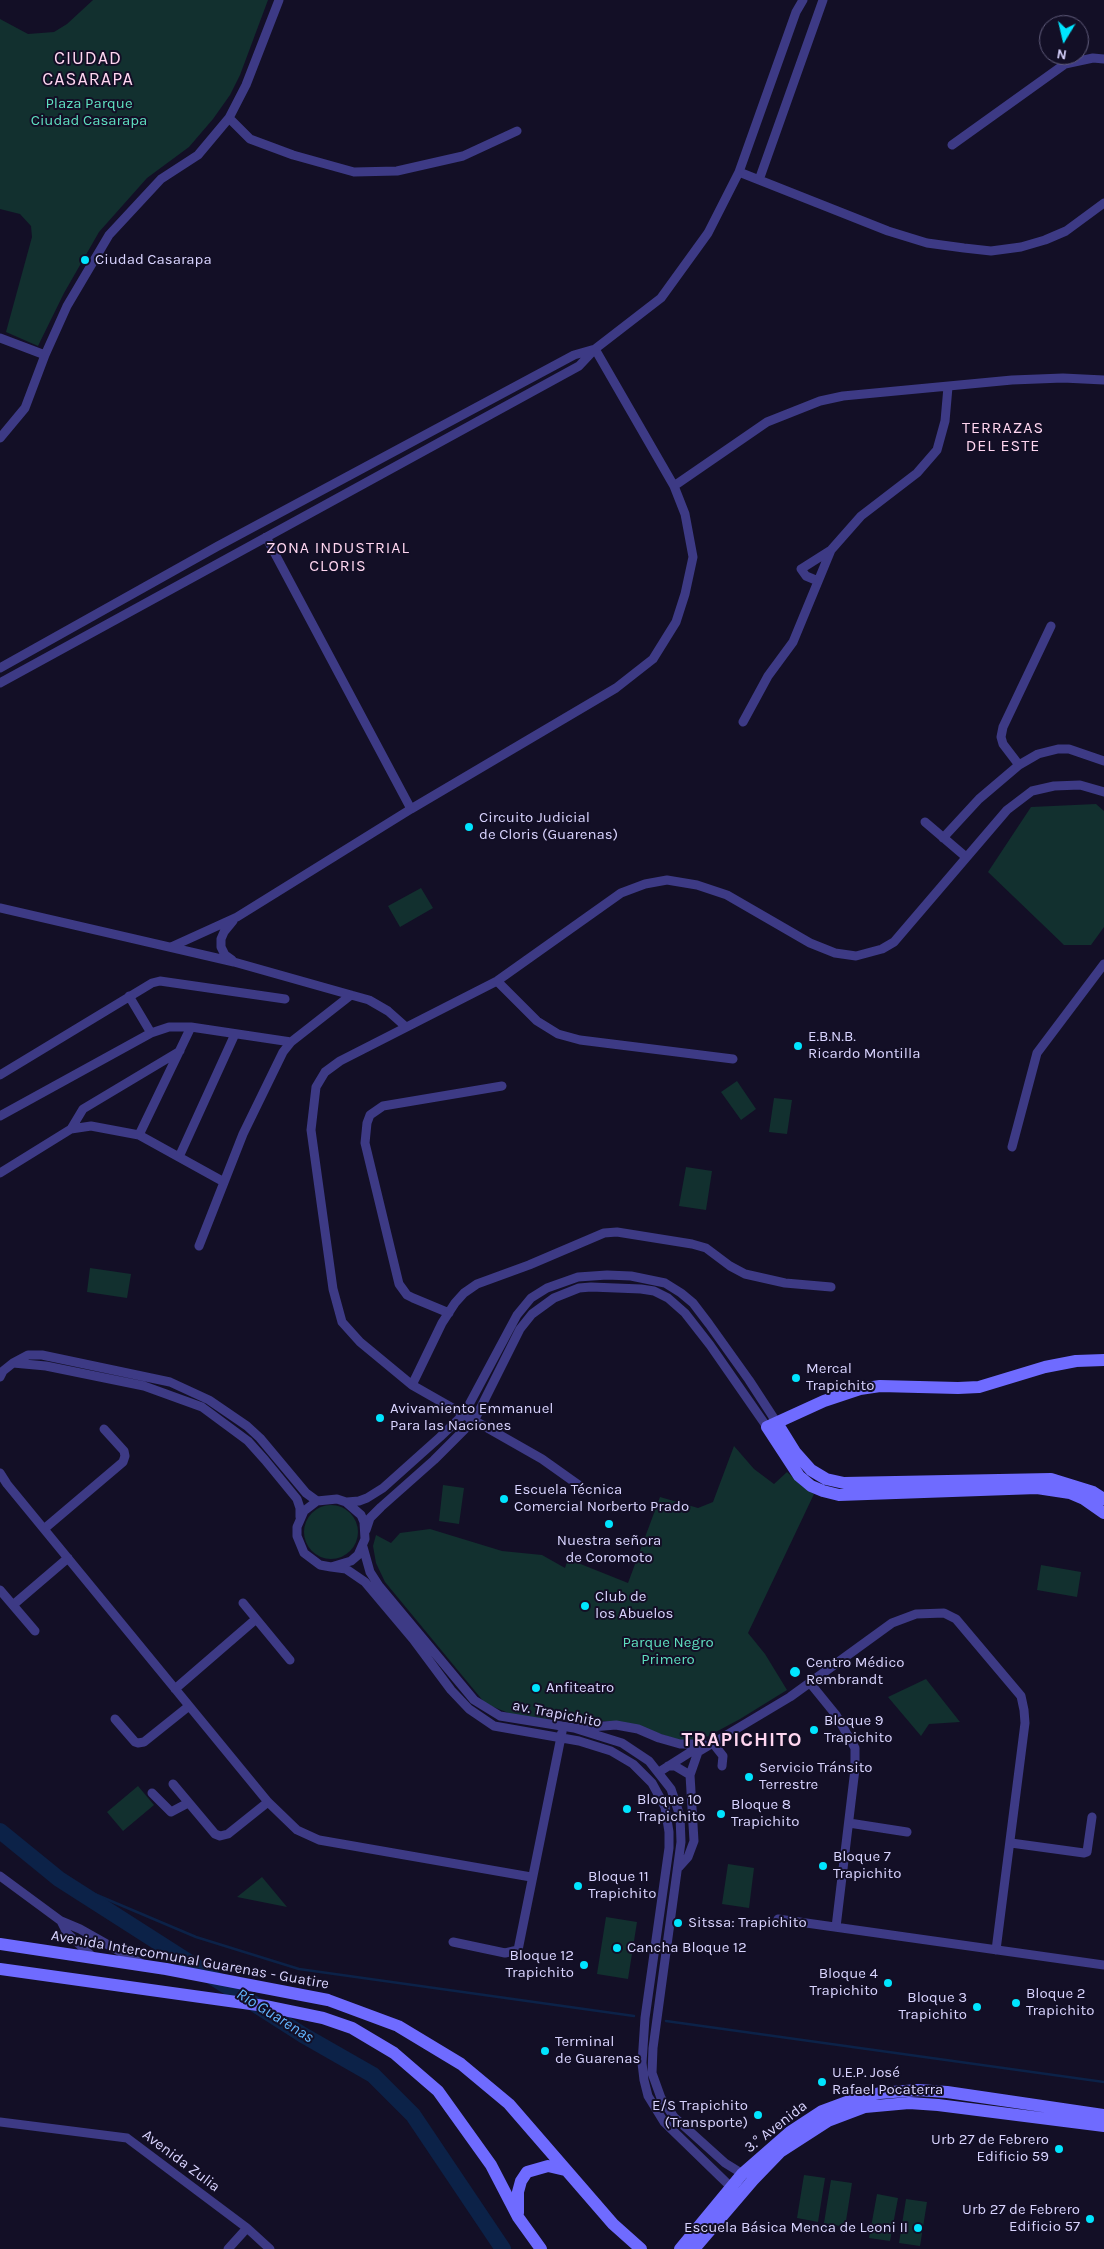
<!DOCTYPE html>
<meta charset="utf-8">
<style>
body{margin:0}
#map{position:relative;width:1104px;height:2249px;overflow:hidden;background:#130f26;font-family:Karla,sans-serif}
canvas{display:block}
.north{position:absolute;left:1039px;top:15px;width:50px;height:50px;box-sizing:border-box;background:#130f26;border:1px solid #625e7d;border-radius:50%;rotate:189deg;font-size:14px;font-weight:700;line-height:20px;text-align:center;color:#d9d4ff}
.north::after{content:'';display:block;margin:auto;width:18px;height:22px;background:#00e5ff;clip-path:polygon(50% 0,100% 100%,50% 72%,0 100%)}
</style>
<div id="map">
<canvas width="1104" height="2249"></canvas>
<div class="north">N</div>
</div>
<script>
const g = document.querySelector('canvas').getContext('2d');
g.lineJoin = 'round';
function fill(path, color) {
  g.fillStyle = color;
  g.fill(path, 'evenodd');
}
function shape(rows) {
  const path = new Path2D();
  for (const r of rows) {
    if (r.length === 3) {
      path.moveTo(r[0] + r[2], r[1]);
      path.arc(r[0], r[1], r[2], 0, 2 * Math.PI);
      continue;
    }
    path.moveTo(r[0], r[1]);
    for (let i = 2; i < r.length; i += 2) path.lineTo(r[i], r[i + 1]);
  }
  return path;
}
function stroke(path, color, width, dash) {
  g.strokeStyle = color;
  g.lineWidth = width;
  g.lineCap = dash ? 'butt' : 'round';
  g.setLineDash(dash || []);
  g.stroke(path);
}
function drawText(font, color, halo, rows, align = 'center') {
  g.font = font + ' Karla,sans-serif';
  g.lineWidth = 4;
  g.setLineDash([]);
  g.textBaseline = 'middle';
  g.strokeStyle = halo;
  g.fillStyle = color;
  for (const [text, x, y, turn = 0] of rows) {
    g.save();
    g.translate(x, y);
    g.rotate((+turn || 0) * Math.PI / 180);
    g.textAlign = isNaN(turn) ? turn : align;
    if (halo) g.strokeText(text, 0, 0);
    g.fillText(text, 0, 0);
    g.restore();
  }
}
fill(shape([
 [93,0,268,0,240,75,230,95,213,119,189,147,147,178,99,232,64,293,38,346,6,332,32,237,31,226,20,214,0,209,0,19,28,34,54,32,67,24],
 [1096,804,1104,811,1104,927,1091,945,1064,945,988,872,1031,807],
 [421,888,433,908,400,927,388,906],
 [737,1081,756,1109,741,1120,721,1092],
 [774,1098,792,1100,787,1134,769,1132],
 [686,1167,712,1171,706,1210,679,1206],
 [90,1268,131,1274,127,1298,87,1292],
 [734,1446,754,1469,774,1484,787,1472,803,1487,814,1494,748,1633,765,1654,787,1690,740,1719,699,1741,688,1743,636,1726,607,1721,532,1719,511,1714,491,1706,484,1702,385,1582,376,1563,373,1546,376,1535,391,1543,400,1533,430,1529,502,1551,542,1555,565,1568,568,1559,628,1583,660,1497,698,1508,713,1502],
 [443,1485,464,1488,459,1524,439,1521],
 [331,1532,27],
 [1041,1565,1081,1572,1077,1597,1037,1590],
 [926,1679,960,1722,929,1724,921,1736,888,1697],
 [138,1786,154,1805,123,1831,107,1812],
 [728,1864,754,1868,749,1908,722,1904],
 [262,1877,287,1907,237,1897],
 [606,1917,637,1922,628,1979,597,1974],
 [804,2175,825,2178,818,2222,797,2218],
 [831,2180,852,2183,845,2227,824,2223],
 [877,2194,898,2198,890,2241,869,2238],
 [906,2199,927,2202,920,2246,899,2243]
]), '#12302f');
stroke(shape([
 [59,1879,196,1937,299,1969,634,2016],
 [666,2021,1104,2082]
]), '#0c2248', 2.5);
stroke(shape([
 [0,1831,59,1879,303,2035,373,2075,413,2115,503,2249]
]), '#0c2248', 16);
stroke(shape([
 [229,118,250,139,293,155,354,172,397,171,463,156,517,131],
 [952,145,1065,64,1093,58,1104,59],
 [739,172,888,231,927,243,964,248,991,251,1021,247,1045,240,1066,231,1104,203],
 [759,180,823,0],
 [0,338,45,355],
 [0,438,25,408,45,355,67,306,109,235,161,179,198,155,229,118,246,85,279,0],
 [674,486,767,422,820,401,843,396,1012,380,1063,378,1104,380],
 [266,537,411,809],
 [818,581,806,576,801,569,831,550,861,516,917,473,937,450,945,421,948,387],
 [0,668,218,546,574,355,595,349],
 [0,683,579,366,595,349,661,298,708,233,739,172,796,12,803,0],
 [743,722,768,676,793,642,831,550],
 [1019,765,1003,744,1001,737,1003,727,1051,626],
 [925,822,966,857],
 [943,838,979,799,1019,765,1038,754,1058,749,1069,749,1104,761],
 [0,908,234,962,351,995,369,1000,388,1011,406,1027],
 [171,947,237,917,411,809,616,688,653,659,676,622,685,594,693,557,685,514,674,486,595,349],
 [232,960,225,955,221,947,221,939,224,932,233,921],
 [497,981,537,1021,558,1034,580,1040,733,1059],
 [129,996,151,1033],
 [0,1075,152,983,160,981,285,999],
 [0,1116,151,1033,169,1027,191,1027,291,1042],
 [71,1129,83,1109,180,1051],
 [139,1135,191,1027],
 [1012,1147,1037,1053,1104,964],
 [179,1157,235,1034],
 [0,1173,71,1129,91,1126,139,1135,224,1182],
 [199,1246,243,1134,283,1052,291,1042,351,995],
 [449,1313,413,1298,407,1295,399,1284,365,1143,367,1123,370,1115,383,1106,502,1086],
 [13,1363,46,1366,144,1386,202,1407,248,1441,265,1460,297,1499,300,1508,300,1517],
 [0,1377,3,1371,13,1363,28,1355,42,1355,170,1382,209,1400,247,1426,260,1438,306,1493,317,1501],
 [412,1385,442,1323,455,1303,464,1293,477,1284,529,1265,604,1233,617,1232,692,1244,706,1248,730,1266,745,1274,785,1283,831,1287],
 [0,1473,7,1484,268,1802,297,1830,319,1840,531,1877],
 [580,1486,542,1459,412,1385,360,1342,342,1322,333,1289,311,1130,316,1087,325,1072,340,1061,497,981,621,893,645,884,667,880,697,885,727,895,810,943,835,953,856,956,882,949,894,942,1007,810,1032,791,1054,786,1080,785,1104,792],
 [347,1502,359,1501,367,1498,383,1488,440,1437,464,1414,517,1315,531,1298,547,1288,578,1277,607,1275,631,1276,665,1283,681,1293,693,1303,709,1324,749,1380,777,1423],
 [44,1529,123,1462,125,1456,124,1451,104,1429],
 [366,1530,370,1518,381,1507,434,1460,475,1419,520,1329,532,1314,554,1298,579,1288,591,1287,641,1289,654,1291,668,1298,685,1313,710,1345,767,1427],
 [363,1547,370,1572,379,1586,474,1700,500,1716,574,1728,622,1743,649,1761,671,1789,680,1816,681,1842,653,2048,652,2073,661,2098,674,2117,725,2163,746,2176],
 [331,1567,351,1561,358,1555,365,1539,364,1522,361,1515,346,1502,337,1499,317,1501,304,1511,297,1527,297,1536,304,1553,320,1565,331,1567,346,1569,365,1582,413,1639,451,1690,469,1709,494,1726,579,1741,611,1751,633,1764,652,1783,665,1807,669,1832,669,1848,645,2018,642,2063,644,2080,648,2096,664,2122,734,2190],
 [0,1590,35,1631],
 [243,1603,290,1660],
 [13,1605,68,1558],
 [810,1683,836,1715,855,1748,855,1769,836,1927],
 [175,1689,256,1619],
 [115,1719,135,1742,138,1743,144,1742,189,1706],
 [579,1728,616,1725,638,1729,659,1738,680,1744,703,1744],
 [712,1742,723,1756,722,1766],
 [668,1766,675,1766,690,1775],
 [659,1772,700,1746],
 [173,1784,215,1834,220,1836,228,1834,268,1802],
 [152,1793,171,1812,188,1803],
 [849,1823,907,1832],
 [1011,1843,1084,1853,1087,1852,1092,1817],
 [679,1867,688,1857,694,1841,690,1775,698,1752,790,1697,892,1623,916,1614,944,1613,956,1619,1021,1696,1024,1710,1025,1723,996,1950],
 [0,1876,61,1921,80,1929,142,1964],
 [778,1919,1104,1965],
 [61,1921,67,1933,94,1958],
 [453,1942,505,1953,518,1950,562,1732],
 [0,2122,127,2138,247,2228,270,2249],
 [228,2249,247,2228]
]), '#3d3a85', 9);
stroke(shape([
 [1104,1360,1076,1361,1045,1367,979,1387,958,1388,880,1386,860,1389,824,1401,767,1427,799,1476,811,1486,823,1491,839,1495,1037,1488,1070,1493,1084,1499,1104,1513],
 [777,1423,795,1452,811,1470,826,1479,844,1483,1051,1479,1093,1492,1104,1499],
 [0,1944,166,1969,328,2000,398,2026,461,2064,509,2104,613,2224,641,2249],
 [0,1969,265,2006,323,2018,352,2028,394,2053,438,2091,491,2165,518,2217,541,2249],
 [518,2213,518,2192,521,2181,527,2172,548,2166,565,2170],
 [680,2249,742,2174,790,2132,822,2111,857,2098,880,2093,918,2090,947,2092,1104,2115],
 [694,2249,753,2180,780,2152,828,2121,865,2107,909,2103,938,2105,1104,2126]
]), '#6f6bff', 12);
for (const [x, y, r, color] of [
 [85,260,5,"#00e5ff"],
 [469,827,5,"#00e5ff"],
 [798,1046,5,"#00e5ff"],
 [796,1378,5,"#00e5ff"],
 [380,1418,5,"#00e5ff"],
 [504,1499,5,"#00e5ff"],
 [609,1524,5,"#00e5ff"],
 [585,1606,5,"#00e5ff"],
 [795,1672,6,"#00e5ff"],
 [536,1688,5,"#00e5ff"],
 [814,1730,5,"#00e5ff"],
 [749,1777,5,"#00e5ff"],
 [627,1809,5,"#00e5ff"],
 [721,1814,5,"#00e5ff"],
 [823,1866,5,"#00e5ff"],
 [578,1886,5,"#00e5ff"],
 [678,1923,5,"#00e5ff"],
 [617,1948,5,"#00e5ff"],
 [584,1965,5,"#00e5ff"],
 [888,1983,5,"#00e5ff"],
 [1016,2003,5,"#00e5ff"],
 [977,2007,5,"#00e5ff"],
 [545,2051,5,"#00e5ff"],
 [822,2082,5,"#00e5ff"],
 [758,2115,5,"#00e5ff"],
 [1059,2149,5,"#00e5ff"],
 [1090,2219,5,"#00e5ff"],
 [918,2228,5,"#00e5ff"]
]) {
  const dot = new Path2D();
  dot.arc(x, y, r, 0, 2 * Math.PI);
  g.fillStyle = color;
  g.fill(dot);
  stroke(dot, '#130f26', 2);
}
drawText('15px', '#5fe0c0', '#130f26', [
 ["Plaza Parque",89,104],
 ["Ciudad Casarapa",89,121],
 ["Parque Negro",668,1643],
 ["Primero",668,1660]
]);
drawText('15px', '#d9d4ff', '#130f26', [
 ["Ciudad Casarapa",95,260],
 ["Circuito Judicial",479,818],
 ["de Cloris (Guarenas)",479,835],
 ["E.B.N.B.",808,1037],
 ["Ricardo Montilla",808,1054],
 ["Mercal",806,1369],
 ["Trapichito",806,1386],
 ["Avivamiento Emmanuel",390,1409],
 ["Para las Naciones",390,1426],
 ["Escuela Técnica",514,1490],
 ["Comercial Norberto Prado",514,1507],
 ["Nuestra señora",609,1541,"center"],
 ["de Coromoto",609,1558,"center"],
 ["Club de",595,1597],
 ["los Abuelos",595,1614],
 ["Centro Médico",806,1663],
 ["Rembrandt",806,1680],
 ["Anfiteatro",546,1688],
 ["Bloque 9",824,1721],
 ["Trapichito",824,1738],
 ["Servicio Tránsito",759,1768],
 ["Terrestre",759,1785],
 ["Bloque 10",637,1800],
 ["Trapichito",637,1817],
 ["Bloque 8",731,1805],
 ["Trapichito",731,1822],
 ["Bloque 7",833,1857],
 ["Trapichito",833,1874],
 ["Bloque 11",588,1877],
 ["Trapichito",588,1894],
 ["Sitssa: Trapichito",688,1923],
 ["Cancha Bloque 12",627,1948],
 ["Bloque 12",574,1956,"right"],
 ["Trapichito",574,1973,"right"],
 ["Bloque 4",878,1974,"right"],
 ["Trapichito",878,1991,"right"],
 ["Bloque 2",1026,1994],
 ["Trapichito",1026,2011],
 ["Bloque 3",967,1998,"right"],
 ["Trapichito",967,2015,"right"],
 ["Terminal",555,2042],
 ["de Guarenas",555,2059],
 ["U.E.P. José",832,2073],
 ["Rafael Pocaterra",832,2090],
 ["E/S Trapichito",748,2106,"right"],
 ["(Transporte)",748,2123,"right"],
 ["Urb 27 de Febrero",1049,2140,"right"],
 ["Edificio 59",1049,2157,"right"],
 ["Urb 27 de Febrero",1080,2210,"right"],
 ["Edificio 57",1080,2227,"right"],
 ["Escuela Básica Menca de Leoni II",908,2228,"right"]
], 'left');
drawText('15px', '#d9d4ff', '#130f26', [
 ["av. Trapichito",557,1714,11],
 ["Avenida Intercomunal Guarenas - Guatire",190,1960,10],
 ["3.° Avenida",776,2127,-38],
 ["Avenida Zulia",181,2161,37]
]);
g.letterSpacing = '1px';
drawText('16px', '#ffd6f0', '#130f26', [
 ["TERRAZAS",1003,428],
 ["DEL ESTE",1003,446],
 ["ZONA INDUSTRIAL",338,548],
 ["CLORIS",338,566]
]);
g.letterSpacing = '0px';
drawText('italic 16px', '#62b6ff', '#130f26', [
 ["Río Guarenas",275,2016,32]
]);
g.letterSpacing = '1px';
drawText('18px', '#ffd6f0', '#130f26', [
 ["CIUDAD",88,59],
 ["CASARAPA",88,80]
]);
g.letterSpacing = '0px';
g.letterSpacing = '1px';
drawText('bold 20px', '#ffd6f0', '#130f26', [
 ["TRAPICHITO",742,1740]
]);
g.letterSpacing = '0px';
</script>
